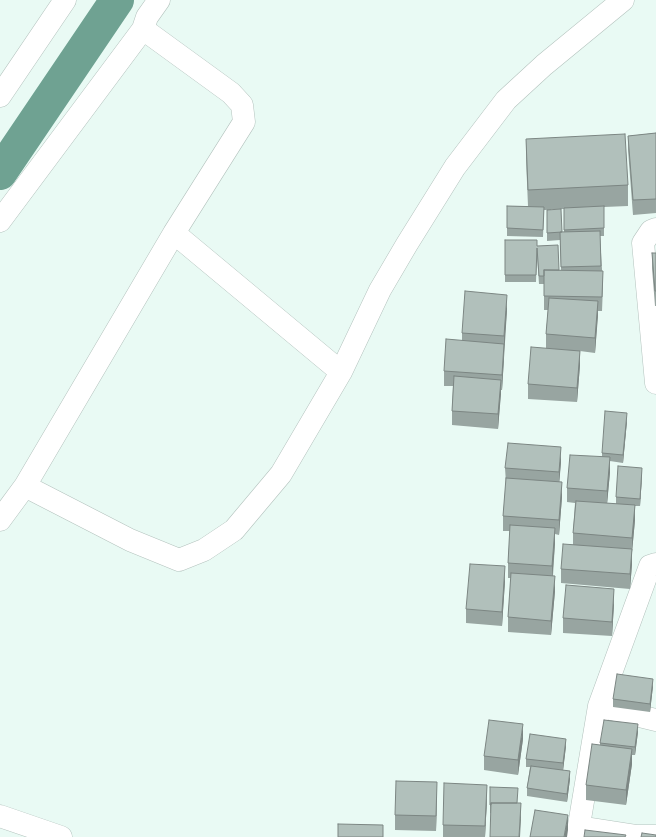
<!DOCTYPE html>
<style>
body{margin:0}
canvas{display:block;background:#e9faf4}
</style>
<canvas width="656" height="837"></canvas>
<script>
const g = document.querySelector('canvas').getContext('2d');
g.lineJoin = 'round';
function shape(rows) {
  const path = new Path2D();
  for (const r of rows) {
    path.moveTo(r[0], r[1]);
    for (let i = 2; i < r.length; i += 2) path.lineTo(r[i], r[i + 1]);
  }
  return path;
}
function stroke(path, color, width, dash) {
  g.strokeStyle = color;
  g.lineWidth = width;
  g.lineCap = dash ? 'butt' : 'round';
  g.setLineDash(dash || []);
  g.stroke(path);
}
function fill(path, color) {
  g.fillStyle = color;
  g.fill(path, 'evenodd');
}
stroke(shape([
 [0,173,117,0]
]), '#6fa292', 34);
const minor = shape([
 [0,96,65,0],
 [0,221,143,29,147,17,159,0],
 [656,229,651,231,643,243,656,383],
 [174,233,341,372],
 [25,486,130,540,179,560,204,550,234,530,281,474,341,372,380,290,407,244,455,167,506,100,544,65,623,0],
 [0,520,25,486,174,233,244,122,242,105,231,93,143,29],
 [599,706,656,720],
 [0,816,61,837],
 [579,827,637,836,656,836],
 [577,837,599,706,650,566,656,564]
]);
stroke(minor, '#b3c2bd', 23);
stroke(minor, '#fff', 22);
fill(shape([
 [656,133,656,213,633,215,628,150,628,136],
 [526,139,628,185,628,206,604,207,604,236,600,236,603,286,602,311,598,311,595,353,580,351,580,365,577,402,528,399,528,384,546,348,546,334,548,310,544,310,544,284,539,284,537,255,536,282,505,282,505,240,537,246,559,270,561,270,560,240,547,241,547,210,544,210,543,237,507,236,507,206,528,206,526,159],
 [551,209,564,209,564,232,562,232],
 [652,253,656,253,656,306,655,306,652,268],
 [507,310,504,346,504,358,502,390,501,390,498,429,452,425,452,411,453,386,444,386,444,371,462,340,462,333],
 [627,421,623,463,610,461,610,472,607,503,616,504,616,497,642,476,640,506,635,506,635,520,632,552,632,564,630,589,561,583,561,569,573,545,573,533,575,503,567,502,567,488,602,457,602,453],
 [561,462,559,482,562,497,559,535,555,534,555,543,553,576,555,591,551,635,508,632,508,617,511,578,508,578,508,563,510,531,503,531,503,516,506,483,505,468],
 [505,581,502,626,466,623,466,609],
 [614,604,612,636,563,633,563,618],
 [653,686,650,712,613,707,613,699],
 [638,732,635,755,632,755,632,764,626,805,586,800,586,785,600,745,600,743],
 [523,739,518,775,484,770,484,756],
 [566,746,563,770,570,779,567,802,527,796,527,788,530,767,526,767,526,759],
 [437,797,436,831,395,830,395,815],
 [487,799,485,837,443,837,443,825],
 [517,803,521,818,490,813,490,805]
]), '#98a5a1');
fill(shape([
 [507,295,507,310,502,390,502,375,504,348,504,336],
 [598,301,598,316,595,353,595,338],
 [580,351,580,365,577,402,577,388],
 [501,380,501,394,498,429,498,414],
 [627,413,627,421,623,463,623,455],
 [561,447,561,462,559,486,559,472],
 [610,457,610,472,607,505,607,491],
 [642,468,642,476,640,506,640,499],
 [562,482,562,497,559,535,559,520],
 [635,505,635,520,632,552,632,538],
 [555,528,555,543,552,581,552,566],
 [632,549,632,564,630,589,630,574],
 [505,566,505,581,502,626,502,612],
 [555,576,555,591,551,635,551,621],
 [614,589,614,604,612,636,612,622],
 [653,679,653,686,650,712,650,704],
 [523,724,523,739,518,775,518,760],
 [638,724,638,732,635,755,635,747],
 [566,739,566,746,563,771,563,763],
 [632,749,632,764,626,805,626,790],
 [570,771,570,779,567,802,567,794],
 [437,782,437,797,436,831,436,816],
 [487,785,487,799,485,837,485,826],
 [521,803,521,818,520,837,519,837],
 [568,815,568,830,567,837,564,837]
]), '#7c8683');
const building = shape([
 [656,133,656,199,633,200,628,136,656,133],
 [625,134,628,185,528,190,526,139,625,134],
 [507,206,544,207,543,230,507,228,507,206],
 [604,206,604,228,564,230,564,208,604,206],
 [561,209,562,232,547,233,547,210,561,209],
 [600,231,601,266,561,267,560,232,600,231],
 [505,240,537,240,537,246,558,245,559,270,544,270,544,276,539,276,537,248,536,275,505,275,505,240],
 [652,253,656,253,656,291,655,291,652,253],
 [544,270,603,271,602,297,544,296,544,270],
 [465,291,507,295,504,336,462,333,465,291],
 [549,298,598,301,595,338,546,334,549,298],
 [446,339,504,344,502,375,444,371,446,339],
 [531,347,580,351,577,388,528,384,531,347],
 [454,376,501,380,498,414,452,411,454,376],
 [605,411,627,413,623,455,602,453,605,411],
 [508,443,561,447,559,472,505,468,508,443],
 [570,455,610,457,607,491,567,488,570,455],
 [618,466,642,468,640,499,616,497,618,466],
 [506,478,562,482,559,520,503,516,506,478],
 [576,501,635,505,632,538,573,533,576,501],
 [510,525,555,528,552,566,508,563,510,525],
 [563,544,632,549,630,574,561,569,563,544],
 [470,564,505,566,502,612,466,609,470,564],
 [511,573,555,576,551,621,508,617,511,573],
 [566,585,614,589,612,622,563,618,566,585],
 [617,674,653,679,650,704,613,699,617,674],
 [489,720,523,724,518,760,484,756,489,720],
 [604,720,638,724,635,747,600,743,604,720],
 [530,734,566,739,563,763,526,759,530,734],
 [592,744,632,749,626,790,586,785,592,744],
 [531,766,570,771,567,794,527,788,531,766],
 [396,781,437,782,436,816,395,815,396,781],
 [444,783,487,785,485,826,443,825,444,783],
 [490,787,518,788,517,803,491,803,491,805,490,805,490,787],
 [491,803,521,803,519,837,490,837,491,803],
 [535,810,568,815,564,837,530,837,535,810],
 [338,824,383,825,383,837,338,837,338,824],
 [585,830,626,835,625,837,584,837,585,830],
 [642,833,656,835,656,837,641,837,642,833]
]);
fill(building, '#b1c0bb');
stroke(building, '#7c8683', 1);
</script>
